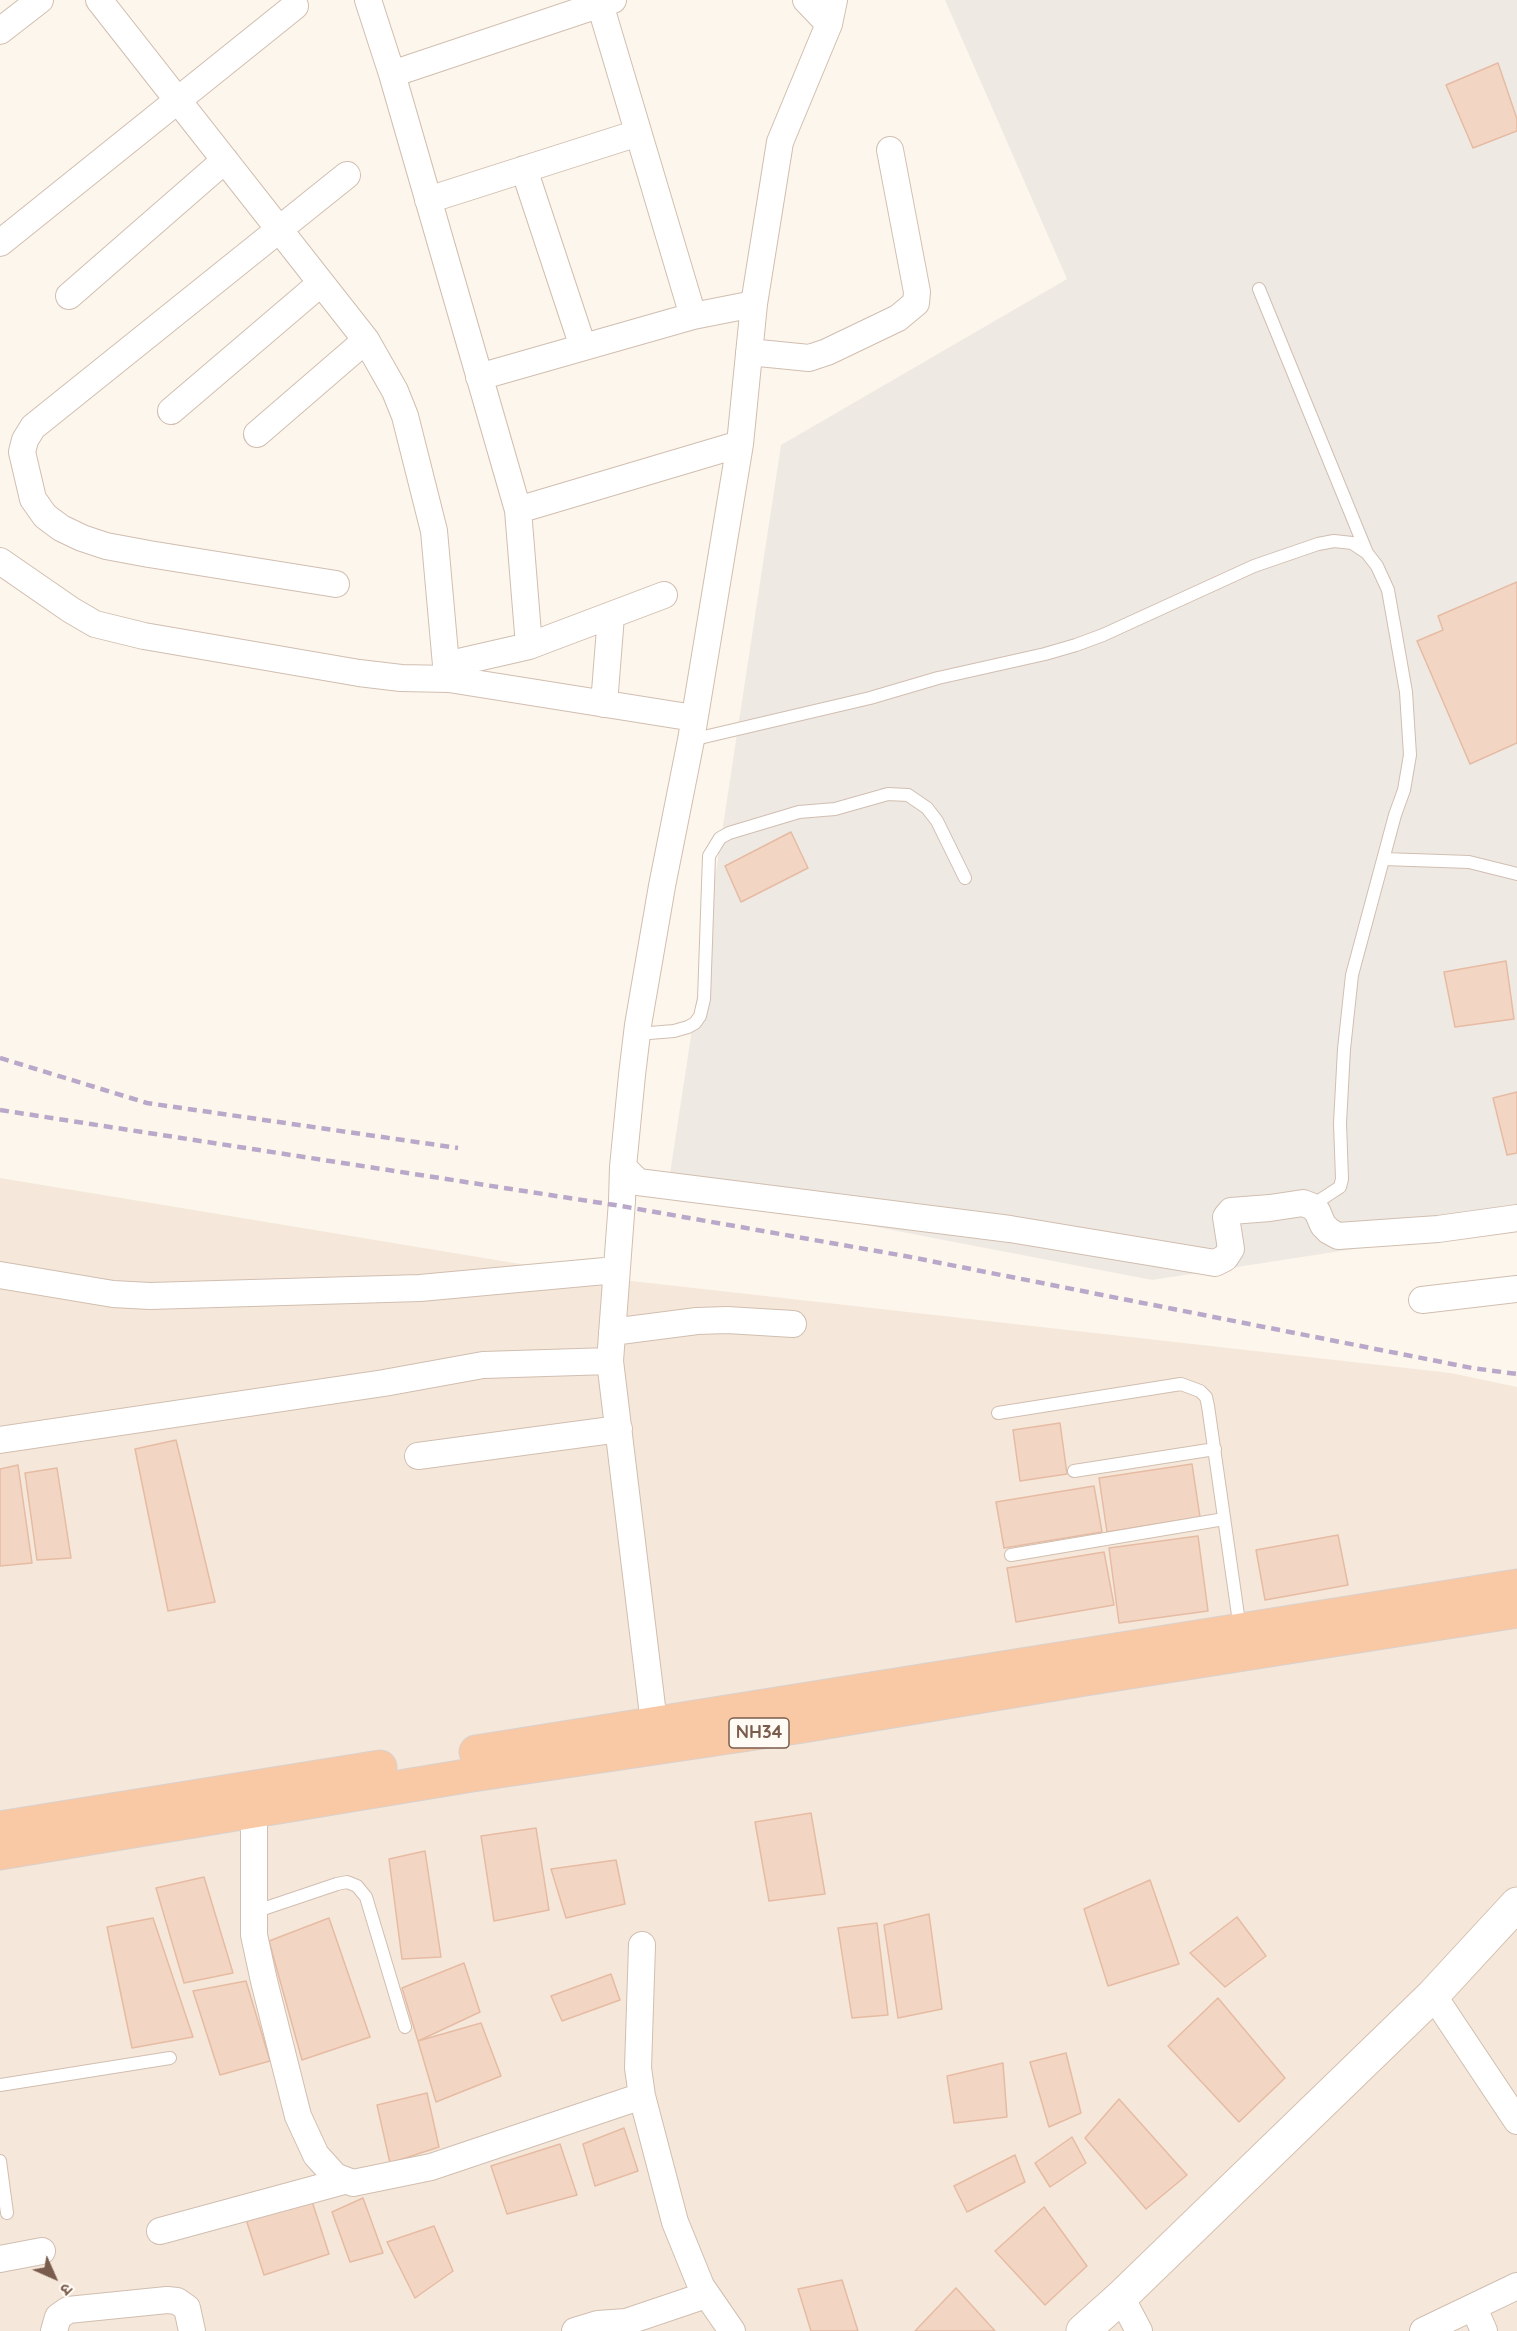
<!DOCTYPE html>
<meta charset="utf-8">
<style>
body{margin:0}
#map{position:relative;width:1517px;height:2331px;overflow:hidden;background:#fdf6ec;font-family:Quicksand,"Noto Sans Devanagari",sans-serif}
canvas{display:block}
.north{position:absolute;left:24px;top:2247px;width:60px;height:60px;-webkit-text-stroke:4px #fffaf3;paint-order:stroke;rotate:135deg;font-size:16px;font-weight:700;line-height:24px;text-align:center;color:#7a5c4d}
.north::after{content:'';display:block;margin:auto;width:21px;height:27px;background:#7a5c4d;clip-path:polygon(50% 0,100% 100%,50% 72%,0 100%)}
</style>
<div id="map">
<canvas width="1517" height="2331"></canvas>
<div class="north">उ</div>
</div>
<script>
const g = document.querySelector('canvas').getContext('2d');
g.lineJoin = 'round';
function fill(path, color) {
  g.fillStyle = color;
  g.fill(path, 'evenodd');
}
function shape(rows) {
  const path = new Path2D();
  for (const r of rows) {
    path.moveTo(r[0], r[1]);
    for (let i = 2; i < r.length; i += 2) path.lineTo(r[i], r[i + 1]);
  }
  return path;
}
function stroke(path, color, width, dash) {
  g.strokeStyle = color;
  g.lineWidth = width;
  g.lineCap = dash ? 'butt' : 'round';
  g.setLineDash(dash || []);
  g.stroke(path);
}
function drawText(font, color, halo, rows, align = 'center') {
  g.font = font + ' Quicksand,sans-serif';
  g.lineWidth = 4.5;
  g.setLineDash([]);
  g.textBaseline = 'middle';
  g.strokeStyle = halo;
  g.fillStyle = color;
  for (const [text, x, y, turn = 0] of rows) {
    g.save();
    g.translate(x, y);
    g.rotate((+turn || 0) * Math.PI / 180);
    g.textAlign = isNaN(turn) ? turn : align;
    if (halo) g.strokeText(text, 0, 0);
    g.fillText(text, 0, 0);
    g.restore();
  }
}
fill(shape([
 [0,1178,605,1278,1451,1373,1517,1387,1517,2331,0,2331]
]), '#f5e8da');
fill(shape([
 [945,0,1517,0,1517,1224,1152,1280,668,1187,781,445,1067,279]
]), '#efe9e4');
const building = shape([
 [1498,63,1517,119,1517,131,1473,148,1446,85,1498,63],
 [1517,582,1517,743,1470,764,1417,641,1443,630,1438,616,1517,582],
 [791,832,808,868,741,902,725,866,791,832],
 [1506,961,1514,1019,1455,1027,1444,972,1506,961],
 [1517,1092,1517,1153,1507,1155,1493,1098,1517,1092],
 [1060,1423,1067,1474,1020,1481,1013,1430,1060,1423],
 [176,1440,215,1602,168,1611,135,1449,176,1440],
 [1192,1464,1200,1517,1107,1532,1099,1478,1192,1464],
 [18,1465,32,1563,0,1566,0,1469,18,1465],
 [57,1468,71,1558,37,1560,25,1473,57,1468],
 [1094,1486,1102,1532,1004,1548,996,1502,1094,1486],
 [1338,1535,1348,1585,1265,1600,1256,1550,1338,1535],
 [1198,1536,1208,1611,1119,1623,1109,1548,1198,1536],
 [1104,1552,1114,1605,1016,1622,1007,1568,1104,1552],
 [811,1813,825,1894,769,1901,755,1822,811,1813],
 [536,1828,549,1910,494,1921,481,1836,536,1828],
 [425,1851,441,1957,402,1959,389,1859,425,1851],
 [616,1860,625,1904,566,1918,551,1869,616,1860],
 [204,1877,233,1973,184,1983,156,1888,204,1877],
 [1150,1880,1179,1964,1108,1986,1084,1909,1150,1880],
 [929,1914,942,2009,898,2018,884,1925,929,1914],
 [1237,1917,1266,1956,1225,1987,1190,1953,1237,1917],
 [153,1918,193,2037,132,2048,107,1927,153,1918],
 [329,1918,370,2037,302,2060,269,1941,329,1918],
 [877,1923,888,2015,852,2018,838,1928,877,1923],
 [464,1963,480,2012,418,2041,402,1988,464,1963],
 [611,1974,620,2000,562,2021,551,1996,611,1974],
 [246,1981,270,2061,220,2075,193,1991,246,1981],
 [1218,1998,1285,2078,1239,2122,1168,2046,1218,1998],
 [481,2023,501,2076,436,2102,418,2041,481,2023],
 [1066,2053,1081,2113,1049,2127,1030,2062,1066,2053],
 [1003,2063,1007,2117,954,2123,947,2076,1003,2063],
 [427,2093,439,2147,390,2163,377,2105,427,2093],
 [1119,2099,1187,2175,1146,2209,1085,2138,1119,2099],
 [624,2128,638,2171,595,2186,583,2144,624,2128],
 [1072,2137,1086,2163,1050,2187,1035,2163,1072,2137],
 [560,2144,577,2195,507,2214,491,2166,560,2144],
 [1015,2155,1025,2182,967,2212,954,2186,1015,2155],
 [309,2192,329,2254,264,2275,244,2213,309,2192],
 [363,2198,383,2253,350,2262,332,2212,363,2198],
 [1044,2207,1087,2266,1045,2305,995,2251,1044,2207],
 [434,2226,453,2271,415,2298,387,2242,434,2226],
 [842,2280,858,2331,811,2331,798,2289,842,2280],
 [956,2288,995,2331,915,2331,956,2288]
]);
fill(building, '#f3d5c3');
stroke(building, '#e6bba3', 1.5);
const service = shape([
 [1259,289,1367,553],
 [691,740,870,698,938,678,1045,654,1076,645,1103,635,1254,566,1318,544,1334,541,1352,543,1367,553,1377,566,1388,590,1406,692,1410,755,1404,790,1395,815,1352,975,1344,1049,1340,1123,1342,1179,1340,1187,1311,1206],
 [1384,859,1469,862,1517,874],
 [637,1034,674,1031,688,1027,695,1023,700,1016,704,999,709,856,720,838,729,833,799,812,835,809,888,794,908,795,927,808,937,821,965,878],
 [998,1413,1181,1384,1200,1391,1206,1397,1208,1406,1240,1629],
 [1074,1471,1215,1449],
 [1011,1555,1224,1519],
 [254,1912,337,1884,347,1882,357,1886,366,1897,405,2027],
 [0,2085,170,2058],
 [0,2161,7,2213]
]);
const minor = shape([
 [99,0,366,340,395,391,405,416,434,531,446,665,449,679,694,718],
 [368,0,392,74,518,510,529,646],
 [806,0,829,24],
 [600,4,693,316],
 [0,31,40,0],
 [392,74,613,0],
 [524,169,583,347],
 [428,200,638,133],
 [0,243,295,6],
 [69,296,225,160],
 [749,352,809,358,827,352,898,318,916,303,917,292,890,150],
 [479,377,693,316,754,304],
 [171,411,321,283],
 [257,434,366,340],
 [518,510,740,444],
 [0,561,71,610,95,624,144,636,359,673,401,678,449,679],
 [336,584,149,554,106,546,82,538,61,528,45,516,33,499,22,452,25,440,33,427,347,175],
 [446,665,529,646,664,595],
 [604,704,611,616],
 [623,1167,638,1182,1010,1229,1215,1263,1225,1258,1231,1249,1226,1217,1231,1211,1270,1208,1303,1203,1311,1206,1317,1211,1323,1225,1329,1231,1338,1236,1438,1229,1517,1218],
 [0,1275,113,1294,150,1296,420,1288,616,1270],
 [1422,1300,1517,1289],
 [612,1332,697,1321,727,1320,793,1324],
 [0,1440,384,1383,483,1365,610,1361],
 [418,1456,619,1429],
 [654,1742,654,1723,610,1361,622,1201,623,1167,632,1075,638,1025,662,886,691,740,740,444,754,304,780,142,829,24,834,0],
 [254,1812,254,1935,264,1981,298,2116,316,2155,335,2176,353,2183,431,2167,642,2096],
 [642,1945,638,2068,642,2096,675,2222,701,2286,732,2331],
 [1433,1995,1517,2121],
 [160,2231,344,2181],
 [0,2259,42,2251],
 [1121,2297,1139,2331],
 [1474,2308,1484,2331],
 [54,2331,58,2317,68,2310,167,2300,177,2301,187,2308,192,2331],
 [575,2331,598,2324,626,2322,706,2295],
 [1423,2331,1517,2286]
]);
const secondary = shape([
 [1083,2331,1121,2297,1433,1995,1517,1904]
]);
const trunk = shape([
 [476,1752,1517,1586],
 [0,1828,380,1767],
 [0,1853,472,1775,803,1726,1085,1679,1517,1611]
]);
stroke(service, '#d1beb0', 14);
stroke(minor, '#d1beb0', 28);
stroke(secondary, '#d6c0b0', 35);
stroke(trunk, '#dad1cd', 35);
stroke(service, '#fff', 12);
stroke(minor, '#fff', 26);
stroke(secondary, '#fff', 33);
stroke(trunk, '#f9c8a4', 33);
stroke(shape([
 [0,1058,147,1103,458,1148],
 [0,1110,621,1206,905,1256,1472,1368,1517,1374]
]), '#b9a8c9', 4.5, [9, 6]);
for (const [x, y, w] of [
 [759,1733,60]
]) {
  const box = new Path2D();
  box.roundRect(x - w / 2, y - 15, w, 30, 4.5);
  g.fillStyle = '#fffaf3';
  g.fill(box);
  stroke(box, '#7a5c4d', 1.5);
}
drawText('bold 18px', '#7a5c4d', null, [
 ["NH34",759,1733]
]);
</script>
